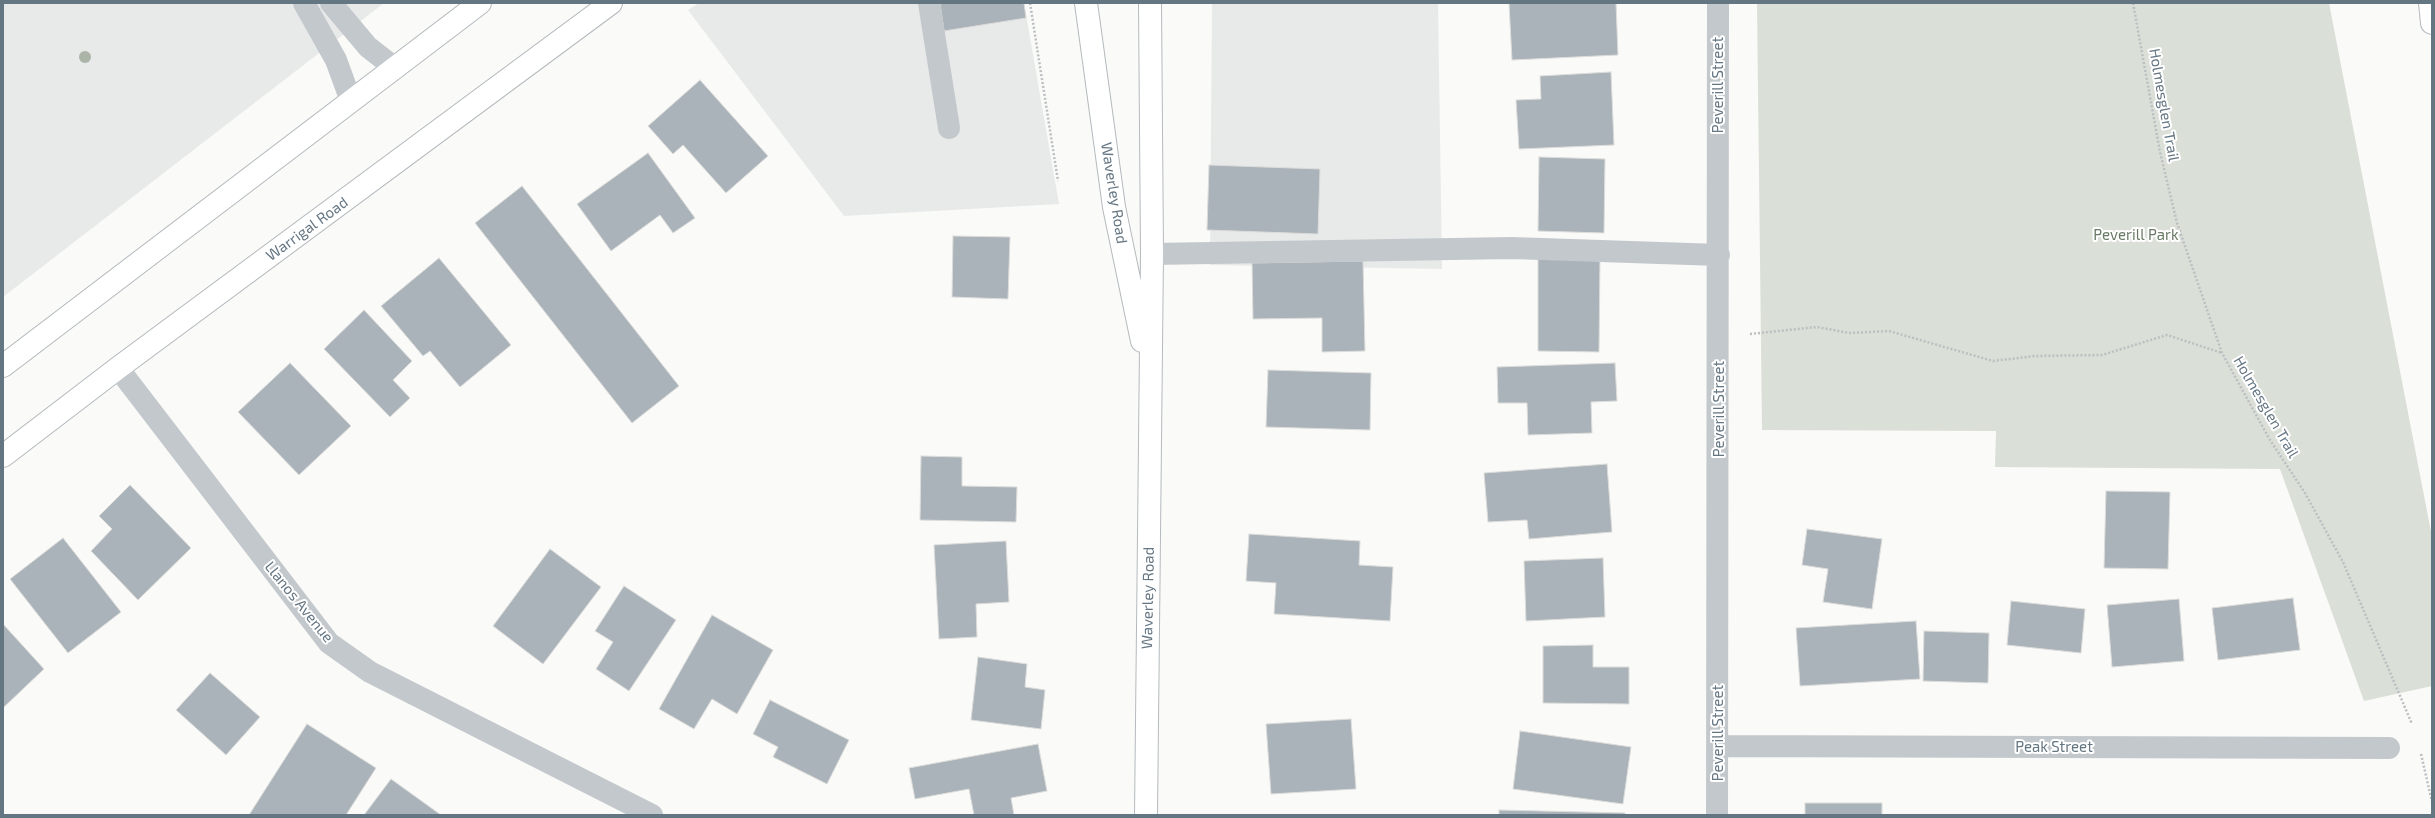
<!DOCTYPE html>
<style>
body{margin:0}
#map{position:relative;width:2435px;height:818px;overflow:hidden;background:#fafaf8;font-family:"Exo 2",sans-serif}
canvas{display:block}
.frame{position:absolute;inset:0;border:4px solid #657683;pointer-events:none}
</style>
<div id="map">
<canvas width="2435" height="818"></canvas>
<div class="frame"></div>
</div>
<script>
const g = document.querySelector('canvas').getContext('2d');
g.lineJoin = 'round';
function fill(path, color) {
  g.fillStyle = color;
  g.fill(path, 'evenodd');
}
function shape(rows) {
  const path = new Path2D();
  for (const r of rows) {
    path.moveTo(r[0], r[1]);
    for (let i = 2; i < r.length; i += 2) path.lineTo(r[i], r[i + 1]);
  }
  return path;
}
function stroke(path, color, width, dash) {
  g.strokeStyle = color;
  g.lineWidth = width;
  g.lineCap = dash ? 'butt' : 'round';
  g.setLineDash(dash || []);
  g.stroke(path);
}
function drawText(font, color, halo, rows, align = 'center') {
  g.font = font + ' "Exo 2",sans-serif';
  g.lineWidth = 4;
  g.setLineDash([]);
  g.textBaseline = 'middle';
  g.strokeStyle = halo;
  g.fillStyle = color;
  for (const [text, x, y, turn = 0] of rows) {
    g.save();
    g.translate(x, y);
    g.rotate((+turn || 0) * Math.PI / 180);
    g.textAlign = isNaN(turn) ? turn : align;
    if (halo) g.strokeText(text, 0, 0);
    g.fillText(text, 0, 0);
    g.restore();
  }
}
fill(shape([
 [3,3,384,3,3,297],
 [699,3,1024,3,1059,204,844,216,688,10],
 [1212,3,1438,3,1442,269,1210,265]
]), '#e8e9e9');
fill(shape([
 [1757,3,2329,3,2432,537,2432,686,2364,701,2280,469,1995,467,1996,431,1762,430]
]), '#dadfd7');
const building = shape([
 [940,3,1024,3,1026,18,944,31,940,3],
 [1509,3,1616,3,1618,55,1512,60,1509,3],
 [1611,72,1614,145,1519,149,1516,100,1541,99,1540,76,1611,72],
 [700,80,768,156,726,193,683,145,673,154,648,126,700,80],
 [648,153,695,218,673,233,660,215,611,251,577,204,648,153],
 [1539,157,1605,159,1604,233,1538,231,1539,157],
 [1209,165,1320,169,1318,234,1207,230,1209,165],
 [522,186,679,386,632,423,475,223,522,186],
 [953,236,1010,237,1008,299,952,297,953,236],
 [439,258,511,345,460,387,430,351,423,356,381,306,439,258],
 [1538,259,1600,259,1599,352,1538,351,1538,259],
 [1363,261,1365,351,1322,352,1322,318,1253,319,1252,263,1363,261],
 [364,310,412,361,393,380,410,398,390,417,324,349,364,310],
 [290,363,351,426,299,475,238,412,290,363],
 [1615,363,1617,401,1591,402,1592,433,1528,435,1527,403,1498,403,1497,367,1615,363],
 [1268,370,1371,373,1370,430,1266,427,1268,370],
 [921,456,962,457,962,486,1017,487,1016,522,920,520,921,456],
 [1607,464,1612,532,1529,539,1527,520,1488,522,1484,473,1607,464],
 [130,485,191,548,138,600,91,551,112,529,99,516,130,485],
 [2106,491,2170,492,2168,569,2104,568,2106,491],
 [1807,529,1882,539,1872,609,1823,602,1828,569,1802,565,1807,529],
 [1249,534,1360,541,1359,565,1393,567,1390,621,1274,614,1276,583,1246,581,1249,534],
 [63,538,121,612,68,653,10,579,63,538],
 [1006,541,1009,602,976,604,977,637,939,639,934,545,1006,541],
 [550,549,601,587,543,664,493,626,550,549],
 [1603,558,1605,617,1526,621,1524,561,1603,558],
 [624,586,676,620,629,691,596,669,613,642,595,631,624,586],
 [2293,598,2300,650,2218,660,2212,608,2293,598],
 [2179,599,2184,661,2112,667,2107,605,2179,599],
 [2011,601,2085,609,2081,653,2007,645,2011,601],
 [712,615,773,650,737,714,712,699,694,729,659,709,712,615],
 [1916,621,1920,679,1800,686,1796,628,1916,621],
 [3,624,44,669,3,708,3,624],
 [1924,631,1989,633,1988,683,1923,681,1924,631],
 [1593,645,1593,667,1629,667,1629,704,1543,703,1543,646,1593,645],
 [978,657,1027,664,1025,687,1045,690,1041,729,971,720,978,657],
 [210,673,260,717,226,755,176,710,210,673],
 [770,700,849,740,827,784,773,757,778,747,753,734,770,700],
 [1351,719,1356,789,1271,794,1266,724,1351,719],
 [307,724,376,768,346,815,249,815,307,724],
 [1520,731,1631,747,1623,804,1513,789,1520,731],
 [1038,744,1047,791,1011,798,1014,815,974,815,969,789,915,799,909,768,1038,744],
 [391,779,441,815,364,815,391,779],
 [1805,803,1882,803,1882,815,1805,815,1805,803],
 [1499,810,1625,813,1625,815,1499,815,1499,810]
]);
fill(building, '#aab3b9');
stroke(building, '#dcdcda', 1);
const major = shape([
 [1086,3,1114,207,1142,341],
 [1146,815,1152,254,1150,3]
]);
const highway = shape([
 [2430,3,2432,23],
 [3,366,480,3],
 [3,456,118,368,611,3]
]);
stroke(major, '#b5babe', 24);
stroke(highway, '#b4b9bd', 24);
stroke(shape([
 [1030,3,1058,181],
 [2133,3,2160,152,2177,223,2222,353,2270,440,2305,493,2343,562,2412,724],
 [1750,334,1817,327,1849,333,1889,331,1993,361,2035,356,2102,355,2167,335,2222,353],
 [2421,754,2432,802]
]), '#bbbfc2', 2.5, [2, 2]);
stroke(shape([
 [304,3,336,60,351,101],
 [331,3,368,47,395,68],
 [929,3,949,128],
 [1152,254,1512,248,1719,255],
 [118,368,329,643,370,672,652,815],
 [1718,746,2389,748],
 [1717,815,1718,3]
]), '#c3c8cc', 22);
stroke(major, '#fff', 22);
stroke(highway, '#fff', 22);
g.fillStyle = '#aab4a7';
for (const [x, y] of [
 [85,57]
]) {
  g.beginPath();
  g.arc(x, y, 6, 0, 2 * Math.PI);
  g.fill();
}
drawText('15px', '#657683', '#fff', [
 ["Peverill Street",1718,85,-90],
 ["Holmesglen Trail",2164,105,80],
 ["Waverley Road",1114,193,81],
 ["Warrigal Road",307,229,-36],
 ["Holmesglen Trail",2266,407,60],
 ["Peverill Street",1719,409,-90],
 ["Waverley Road",1148,598,-89],
 ["Llanos Avenue",299,602,51],
 ["Peverill Street",1718,733,-90],
 ["Peak Street",2054,747]
]);
drawText('15px', '#687a64', '#fff', [
 ["Peverill Park",2136,235]
]);
</script>
